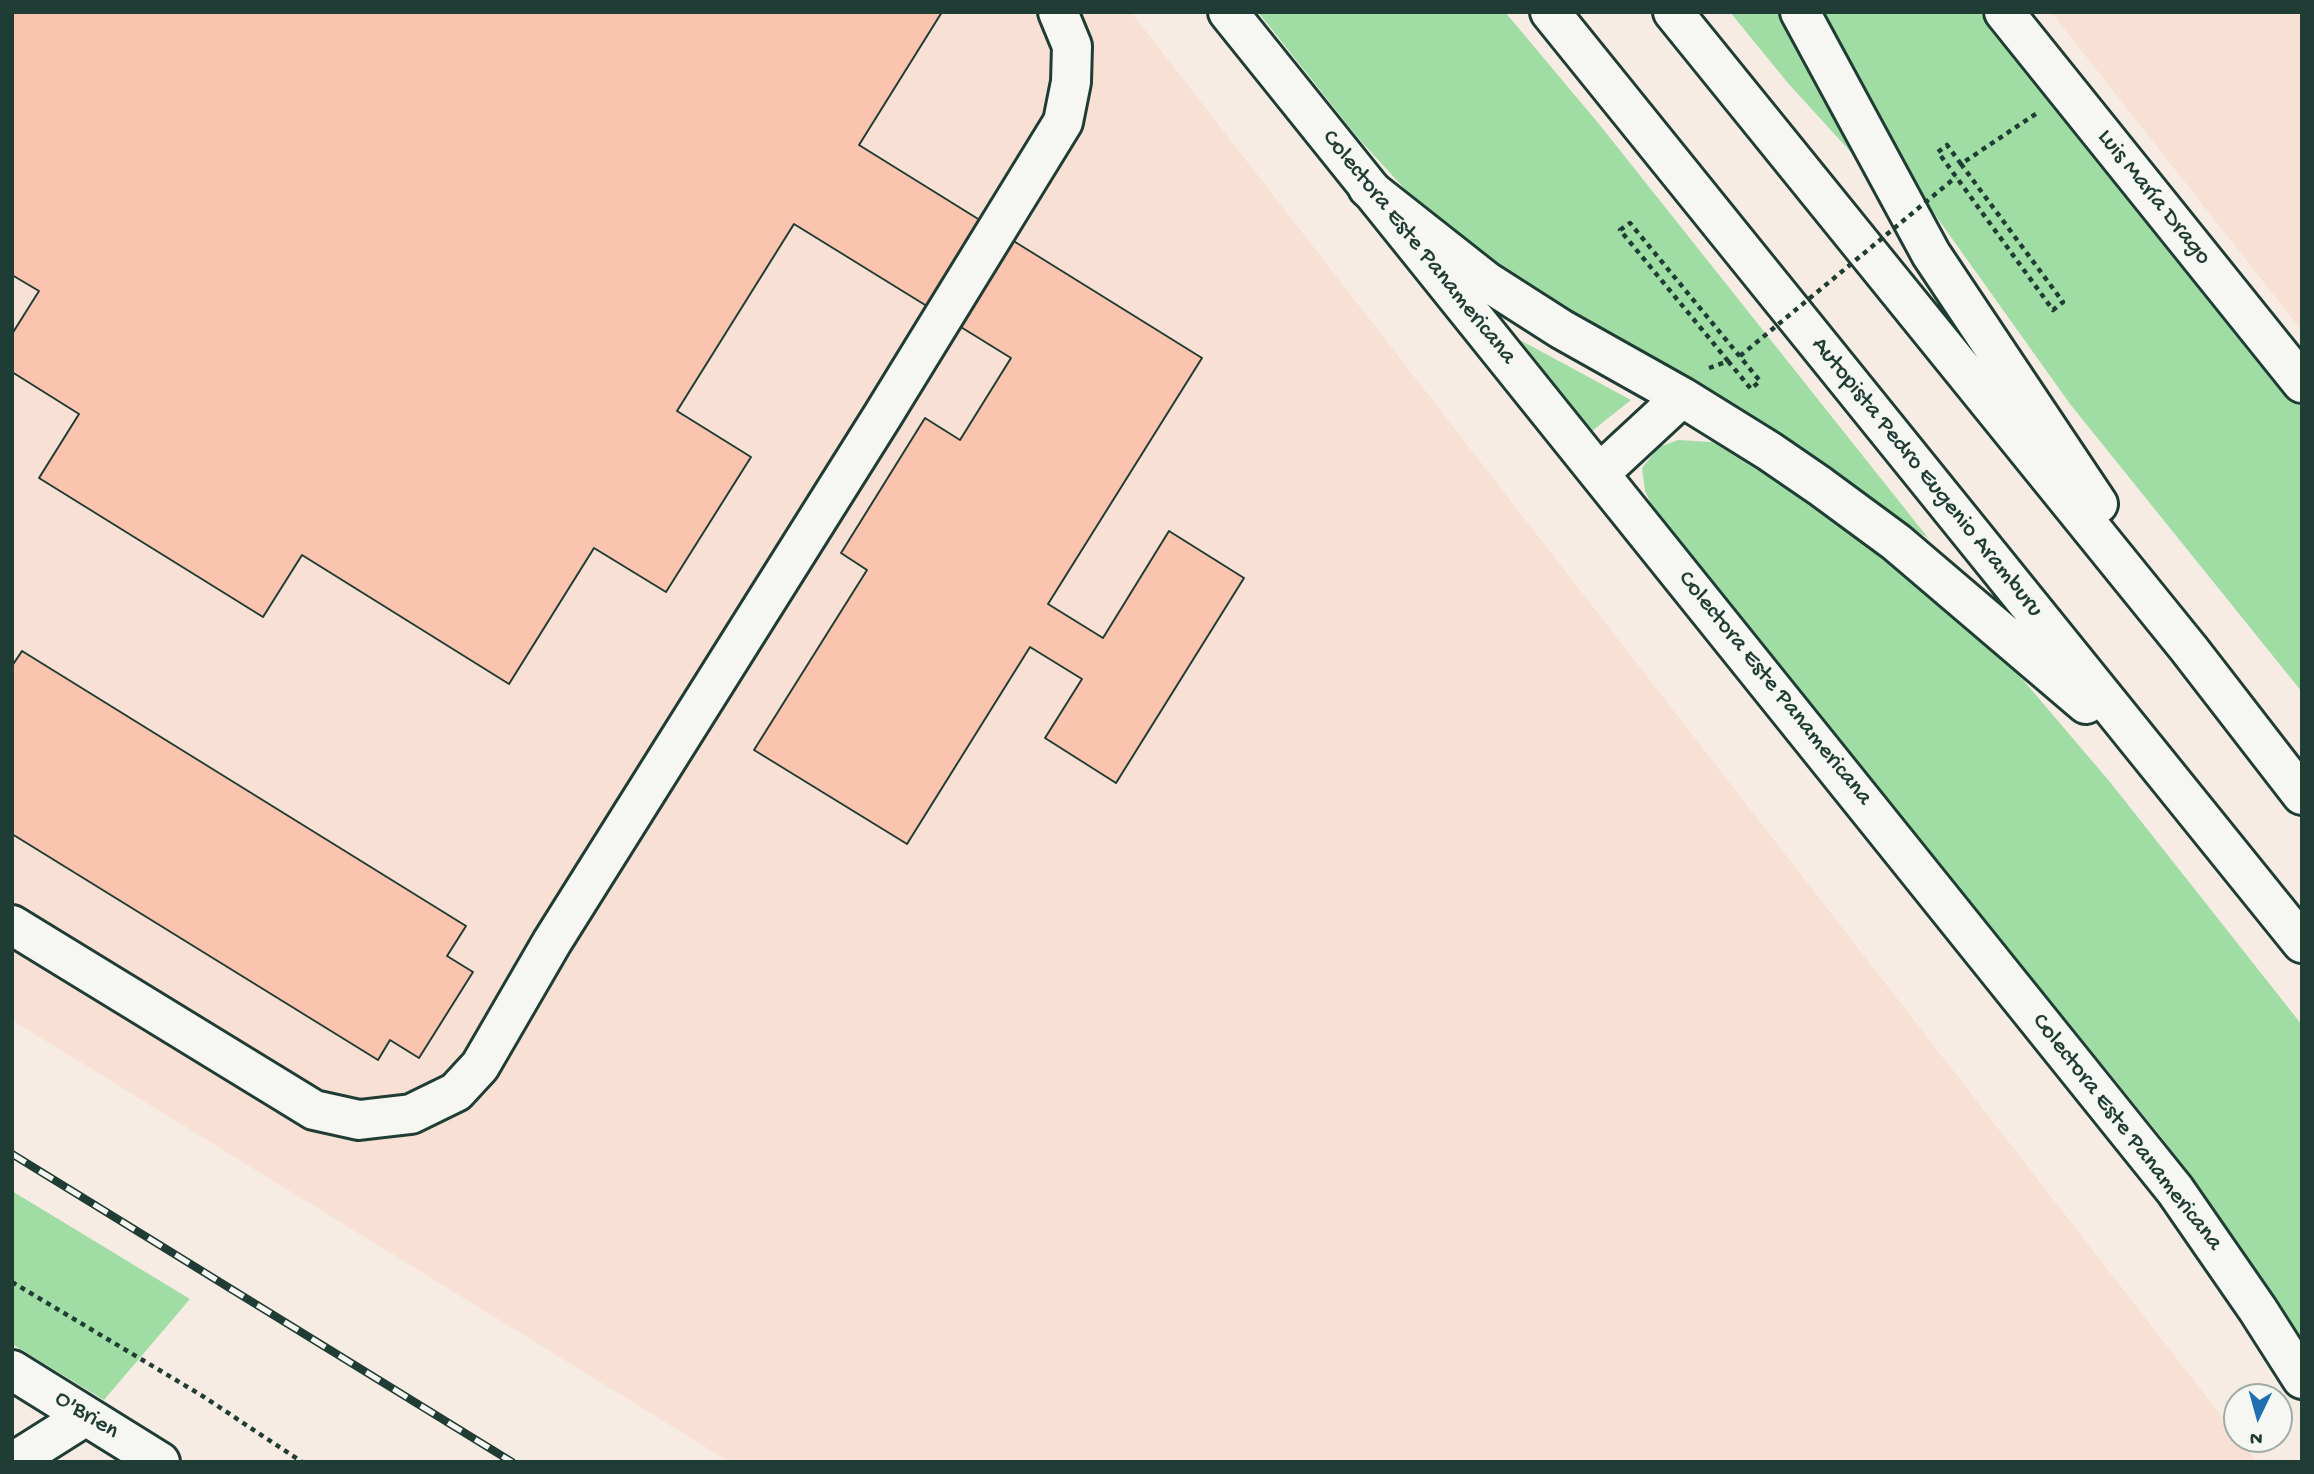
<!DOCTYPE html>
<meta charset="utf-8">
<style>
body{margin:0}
#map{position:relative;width:2314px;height:1474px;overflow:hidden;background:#f7ece4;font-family:"Gochi Hand",sans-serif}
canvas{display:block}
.frame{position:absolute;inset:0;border:14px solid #1f3d34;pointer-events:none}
.north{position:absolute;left:2223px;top:1383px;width:70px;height:70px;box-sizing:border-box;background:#f6f6f2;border:2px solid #a0aca6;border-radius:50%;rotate:185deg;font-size:19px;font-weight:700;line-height:28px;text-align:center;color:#1f3d34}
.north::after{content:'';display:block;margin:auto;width:24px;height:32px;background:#1f6fb2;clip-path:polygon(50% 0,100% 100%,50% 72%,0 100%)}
</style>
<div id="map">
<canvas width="2314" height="1474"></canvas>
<div class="frame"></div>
<div class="north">N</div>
</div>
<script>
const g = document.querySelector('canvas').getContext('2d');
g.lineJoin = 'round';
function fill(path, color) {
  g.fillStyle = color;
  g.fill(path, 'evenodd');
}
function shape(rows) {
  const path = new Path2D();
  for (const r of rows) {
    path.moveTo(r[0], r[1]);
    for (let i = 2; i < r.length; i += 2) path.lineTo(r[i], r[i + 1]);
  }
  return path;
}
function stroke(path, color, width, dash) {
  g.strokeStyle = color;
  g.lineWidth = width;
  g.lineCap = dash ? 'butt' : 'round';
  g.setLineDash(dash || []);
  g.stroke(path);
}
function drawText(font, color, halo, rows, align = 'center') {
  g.font = font + ' "Gochi Hand",sans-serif';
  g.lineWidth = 7;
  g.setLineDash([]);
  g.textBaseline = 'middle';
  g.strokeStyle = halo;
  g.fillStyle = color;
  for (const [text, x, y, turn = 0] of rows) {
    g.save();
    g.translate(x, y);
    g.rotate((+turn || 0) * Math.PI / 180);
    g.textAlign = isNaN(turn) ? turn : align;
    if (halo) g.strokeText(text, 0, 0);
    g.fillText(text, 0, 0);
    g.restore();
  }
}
fill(shape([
 [12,12,1131,12,2237,1436,2237,1439,2240,1439,2257,1462,730,1462,12,1020],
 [2051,12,2302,12,2302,331]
]), '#f8e0d4');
fill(shape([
 [1258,12,1505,12,1599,124,1929,539,1734,407,1501,273,1425,211,1358,138],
 [1730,12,1784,12,1868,171,1787,82],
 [1817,12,1979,12,2148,225,2302,408,2302,692,2070,404,1911,181],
 [1520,340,1631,400,1592,431],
 [1678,440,1712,442,1795,490,1955,611,1989,640,2110,782,2302,1025,2302,1340,2281,1306,2162,1138,1657,516,1645,491,1642,468,1659,447],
 [12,1191,190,1299,104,1400,12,1344]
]), '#a0dda4');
const building = shape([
 [12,12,942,12,859,145,1202,358,1048,604,1103,638,1169,531,1244,578,1116,783,1045,738,1082,679,1030,647,907,844,754,750,867,570,841,553,925,418,960,440,1011,358,794,224,677,411,751,457,666,592,594,548,509,684,302,555,263,617,39,478,79,414,12,372,12,334,39,291,12,275,12,12],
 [22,651,466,926,447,956,473,972,419,1058,390,1040,378,1060,12,834,12,666,22,651]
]);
fill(building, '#fbc4ae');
stroke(building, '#1f3d34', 2);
const minor = shape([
 [1228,12,2175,1190,2258,1310,2302,1379],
 [2004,12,2302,383],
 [12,925,314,1110,359,1120,411,1114,456,1092,480,1066,552,942,883,415,1063,122,1071,82,1072,46,1058,12],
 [12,1370,160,1462],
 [13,1462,86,1416]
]);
const highway = shape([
 [1550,12,2302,943],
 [1673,12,2189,649,2302,795],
 [1800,12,1931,254,2098,504],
 [1368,188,1486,281,1561,329,1682,397,1769,451,1820,486,1896,542,2086,704],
 [1600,473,1682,397]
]);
stroke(minor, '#1f3d34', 44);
stroke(highway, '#1f3d34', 44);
stroke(shape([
 [1961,164,1947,145,1938,152,2053,310,2063,302,1961,164,2037,113],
 [1709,368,1728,361,1620,230,1630,223,1760,381,1751,389,1728,361],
 [12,1282,201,1395,302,1462]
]), '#1f3d34', 4.5, [5, 5]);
stroke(minor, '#f6f6f2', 38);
stroke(highway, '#f6f6f2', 38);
const rail = shape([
 [12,1154,512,1462]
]);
stroke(rail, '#1f3d34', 8);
stroke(rail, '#f6f6f2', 5, [16]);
stroke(shape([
 [1740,356,1956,177]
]), '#1f3d34', 4.5, [5, 5]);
drawText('24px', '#1f3d34', '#f6f6f2', [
 ["Luis María Drago",2153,198,51],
 ["Colectora Este Panamericana",1418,248,51],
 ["Autopista Pedro Eugenio Aramburu",1926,478,51],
 ["Colectora Este Panamericana",1774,689,51],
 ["Colectora Este Panamericana",2126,1133,52],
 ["O'Brien",86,1416,32]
]);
</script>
